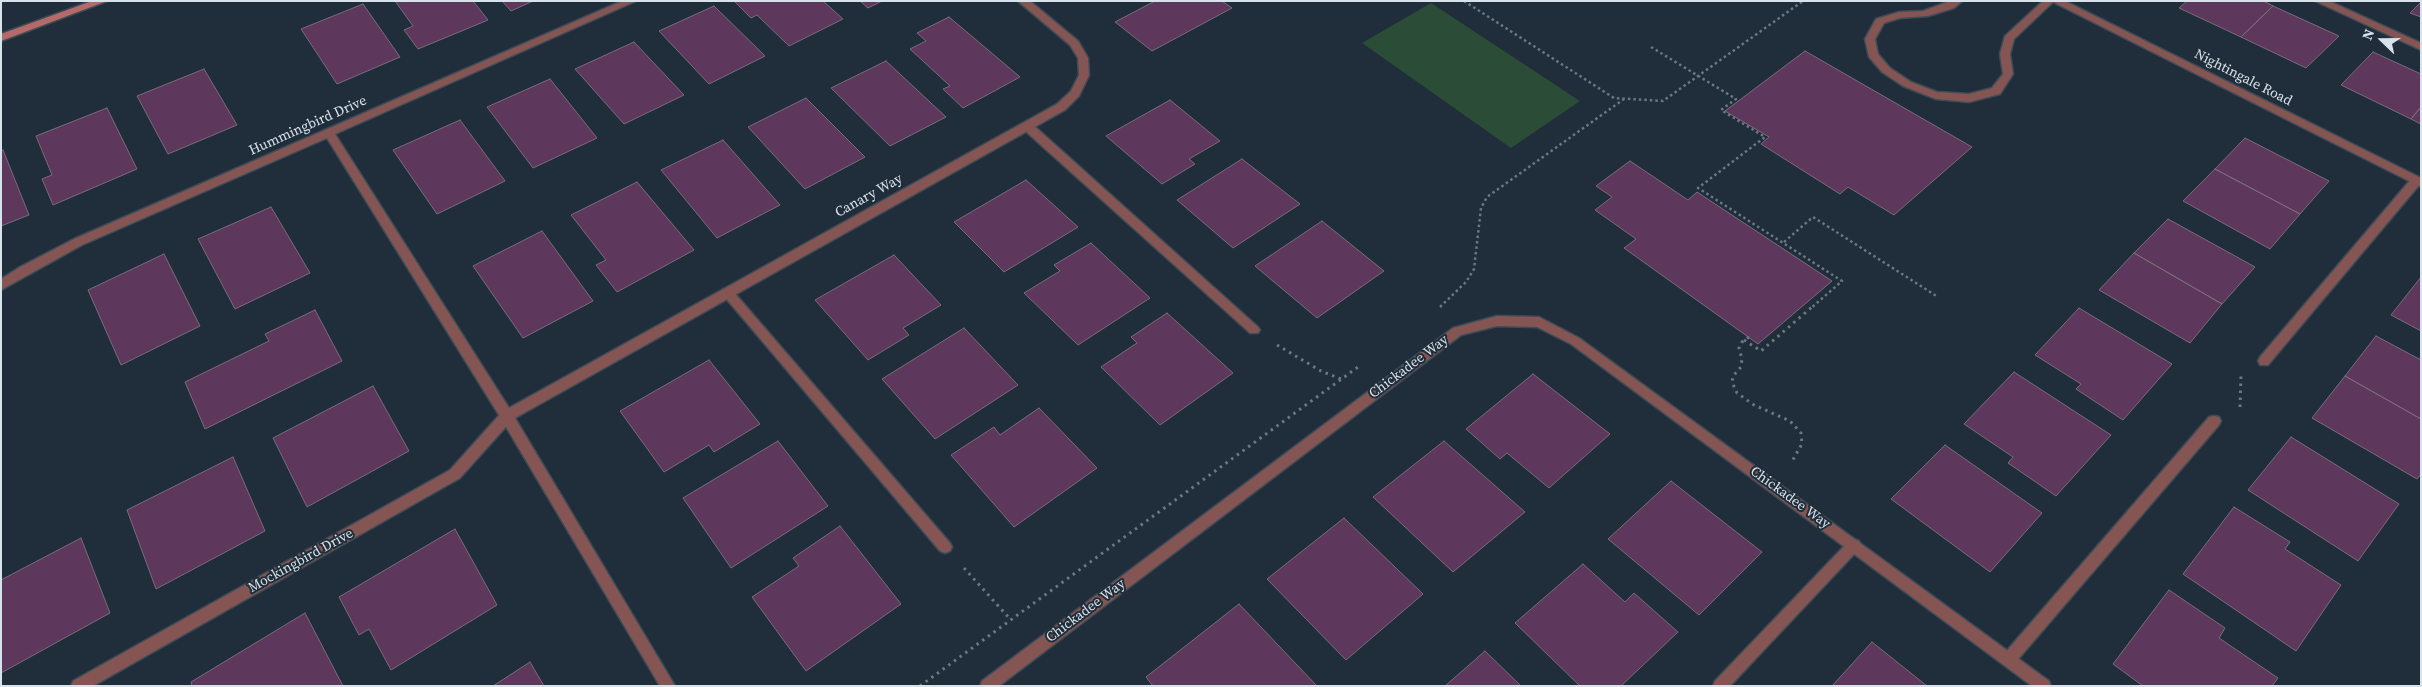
<!DOCTYPE html>
<style>
body{margin:0}
#map{position:relative;width:2422px;height:687px;overflow:hidden;background:#1f2e3a;font-family:"Source Serif 4",serif}
canvas{display:block}
.frame{position:absolute;inset:0;border:2px solid #d8e2ea;pointer-events:none}
.north{position:absolute;left:2357px;top:15px;width:50px;height:50px;-webkit-text-stroke:4px #1f2e3a;paint-order:stroke;rotate:292deg;font-size:14px;font-weight:700;line-height:20px;text-align:center;color:#d8e2ea}
.north::after{content:'';display:block;margin:auto;width:18px;height:22px;background:#d8e2ea;clip-path:polygon(50% 0,100% 100%,50% 72%,0 100%)}
</style>
<div id="map">
<canvas width="2422" height="687"></canvas>
<div class="frame"></div>
<div class="north">N</div>
</div>
<script>
const g = document.querySelector('canvas').getContext('2d');
g.lineJoin = 'round';
function fill(path, color) {
  g.fillStyle = color;
  g.fill(path, 'evenodd');
}
function shape(rows) {
  const path = new Path2D();
  for (const r of rows) {
    path.moveTo(r[0], r[1]);
    for (let i = 2; i < r.length; i += 2) path.lineTo(r[i], r[i + 1]);
  }
  return path;
}
function stroke(path, color, width, dash) {
  g.strokeStyle = color;
  g.lineWidth = width;
  g.lineCap = dash ? 'butt' : 'round';
  g.setLineDash(dash || []);
  g.stroke(path);
}
function drawText(font, color, halo, rows, align = 'center') {
  g.font = font + ' "Source Serif 4",serif';
  g.lineWidth = 4;
  g.setLineDash([]);
  g.textBaseline = 'middle';
  g.strokeStyle = halo;
  g.fillStyle = color;
  for (const [text, x, y, turn = 0] of rows) {
    g.save();
    g.translate(x, y);
    g.rotate((+turn || 0) * Math.PI / 180);
    g.textAlign = isNaN(turn) ? turn : align;
    if (halo) g.strokeText(text, 0, 0);
    g.fillText(text, 0, 0);
    g.restore();
  }
}
fill(shape([
 [1431,3,1580,101,1511,148,1362,43]
]), '#2b4c36');
const building = shape([
 [395,1,473,1,488,20,418,49,404,30,413,26,395,1],
 [502,1,533,1,511,11,502,1],
 [734,1,823,1,843,19,789,46,757,15,751,18,734,1],
 [860,1,882,1,868,8,860,1],
 [1155,1,1222,1,1232,8,1152,51,1115,22,1155,1],
 [2187,1,2264,1,2273,6,2241,37,2179,8,2187,1],
 [2421,2,2421,17,2410,13,2421,2],
 [363,4,400,57,337,84,301,29,363,4],
 [714,6,765,56,709,84,659,31,714,6],
 [2273,6,2339,36,2306,68,2241,37,2273,6],
 [949,17,1020,77,963,108,943,89,950,86,910,49,926,41,917,33,949,17],
 [634,42,684,95,624,124,575,69,634,42],
 [1805,51,1972,147,1894,215,1848,187,1840,194,1761,144,1769,137,1725,111,1805,51],
 [2373,52,2421,74,2421,107,2411,119,2341,85,2373,52],
 [886,61,946,117,890,146,831,88,886,61],
 [204,69,237,125,168,154,137,96,204,69],
 [550,79,597,138,533,168,487,107,550,79],
 [806,98,865,157,805,189,748,127,806,98],
 [1170,100,1220,141,1189,159,1195,164,1162,184,1106,136,1170,100],
 [2421,107,2421,124,2411,119,2421,107],
 [107,108,137,169,53,205,42,179,52,175,36,136,107,108],
 [460,120,505,181,437,214,393,150,460,120],
 [2245,138,2329,181,2300,214,2215,169,2245,138],
 [723,140,780,205,717,238,661,170,723,140],
 [3,150,29,215,1,226,1,151,3,150],
 [1242,159,1300,204,1233,248,1177,200,1242,159],
 [1630,161,1688,200,1697,192,1832,281,1758,344,1624,248,1636,239,1595,210,1612,197,1596,186,1630,161],
 [2215,169,2300,214,2270,249,2183,201,2215,169],
 [1026,180,1078,227,1004,272,954,222,1026,180],
 [637,182,694,250,617,292,596,265,606,260,571,215,637,182],
 [271,207,310,273,235,309,198,239,271,207],
 [2168,219,2255,267,2222,304,2134,253,2168,219],
 [1322,221,1384,271,1317,318,1255,266,1322,221],
 [542,231,593,301,523,338,473,266,542,231],
 [1091,243,1150,298,1078,345,1024,293,1060,271,1054,265,1091,243],
 [2134,253,2222,304,2190,343,2099,290,2134,253],
 [164,254,200,326,121,365,88,290,164,254],
 [894,255,941,305,903,328,909,335,868,360,815,300,894,255],
 [2421,277,2421,331,2391,315,2421,277],
 [2079,308,2172,364,2123,420,2076,389,2081,384,2035,355,2079,308],
 [315,310,342,361,205,429,185,382,269,341,265,334,315,310],
 [1167,313,1233,373,1160,425,1101,367,1137,343,1131,337,1167,313],
 [964,328,1018,385,935,439,882,379,964,328],
 [2376,336,2421,360,2421,419,2345,376,2376,336],
 [709,360,760,424,714,452,709,445,664,472,620,411,709,360],
 [2014,372,2111,435,2056,496,2008,463,2013,457,1964,424,2014,372],
 [1533,374,1610,434,1549,488,1507,453,1500,459,1466,429,1533,374],
 [2345,376,2421,419,2421,474,2417,479,2312,418,2345,376],
 [373,386,409,451,307,507,273,438,373,386],
 [1039,408,1097,468,1014,527,951,455,994,427,1000,435,1039,408],
 [2291,437,2399,504,2358,561,2248,490,2291,437],
 [778,441,828,506,731,568,683,498,778,441],
 [1444,441,1525,512,1453,572,1373,497,1444,441],
 [1945,445,2042,513,1990,572,1891,499,1945,445],
 [233,457,265,531,156,589,127,510,233,457],
 [1671,481,1762,552,1699,615,1608,539,1671,481],
 [2234,507,2290,542,2285,549,2341,585,2296,651,2183,574,2234,507],
 [1344,518,1423,594,1346,660,1267,579,1344,518],
 [840,526,901,604,806,671,752,597,799,566,793,558,840,526],
 [455,529,497,605,391,670,369,629,359,635,339,597,455,529],
 [81,538,110,613,1,673,1,580,81,538],
 [1583,564,1625,602,1634,593,1678,632,1621,686,1580,686,1515,623,1583,564],
 [2169,590,2225,628,2219,638,2278,678,2272,686,2143,686,2113,664,2169,590],
 [1239,604,1317,686,1153,686,1146,677,1239,604],
 [305,613,343,686,192,686,191,682,305,613],
 [1872,642,1927,686,1832,686,1872,642],
 [1485,651,1521,686,1445,686,1485,651],
 [530,662,544,686,493,686,530,662]
]);
fill(building, '#5e375d');
stroke(building, '#7b6b7a', 1);
const lane = shape([
 [2315,1,2329,1,2421,43,2421,50,2315,1],
 [1027,122,1031,123,1258,327,1260,330,1258,333,1250,333,1023,129,1022,126,1027,122],
 [2416,177,2420,178,2420,184,2268,365,2260,365,2258,361,2260,357,2412,178,2416,177],
 [728,288,732,290,950,543,952,547,950,551,945,553,940,551,724,296,722,293,724,290,728,288],
 [507,411,512,412,514,416,512,420,460,478,93,686,71,686,73,681,450,470,502,412,507,411],
 [2214,416,2219,417,2221,421,2219,425,2014,664,2009,666,2004,664,2002,659,2004,654,2209,417,2214,416],
 [1854,539,1859,541,1861,545,1859,549,1730,686,1713,686,1715,681,1849,541,1854,539]
]);
const street = shape([
 [622,1,636,1,335,134,509,408,1057,104,1071,91,1079,75,1078,58,1070,45,1018,1,1030,1,1078,41,1088,58,1089,75,1079,96,1065,110,515,418,675,686,660,686,502,420,327,138,82,245,1,290,1,279,20,267,74,239,622,1],
 [1950,1,1962,1,1954,8,1928,16,1900,18,1884,23,1875,39,1878,54,1890,68,1911,82,1937,92,1969,94,1992,88,2003,74,2000,54,2005,36,2043,1,2065,1,2421,178,2421,187,2053,2,2014,39,2010,54,2013,74,2000,94,1969,102,1936,99,1903,86,1882,72,1869,57,1865,39,1876,19,1899,12,1923,11,1950,1],
 [1497,316,1539,317,1579,338,2049,681,2051,686,2032,686,1571,344,1537,327,1497,326,1461,335,999,686,980,686,982,681,1453,328,1497,316]
]);
const secondary = shape([
 [92,1,107,1,1,41,1,34,92,1]
]);
stroke(lane, '#3d4b56', 3);
stroke(street, '#3d4b56', 3);
stroke(secondary, '#3d4b56', 3);
stroke(shape([
 [1464,1,1614,98,1663,101,1803,1],
 [1651,47,1736,99,1721,110,1765,137,1698,188,1842,281,1810,309],
 [1784,242,1813,217,1938,297],
 [1440,307,1466,282,1474,269,1481,208,1487,197,1624,99]
]), '#6b7883', 2.5, [2.5, 3]);
stroke(shape([
 [1749,337,1742,342,1739,348,1742,359,1741,367,1733,376,1732,382,1737,393,1754,405,1790,421,1801,433,1802,444,1791,463],
 [1744,340,1761,351,1812,307],
 [1277,345,1321,371,1341,379],
 [2240,407,2241,376],
 [964,568,1011,620],
 [920,686,1358,367]
]), '#6b7883', 3, [2.5, 4.5]);
fill(lane, '#845553');
fill(street, '#845553');
fill(secondary, '#b46a68');
drawText('14px', '#d8e2ea', '#1f2e3a', [
 ["Nightingale Road",2243,78,27],
 ["Hummingbird Drive",308,126,-24],
 ["Canary Way",869,196,-29],
 ["Chickadee Way",1409,367,-37],
 ["Chickadee Way",1790,498,36],
 ["Mockingbird Drive",301,561,-29],
 ["Chickadee Way",1086,611,-37]
]);
</script>
